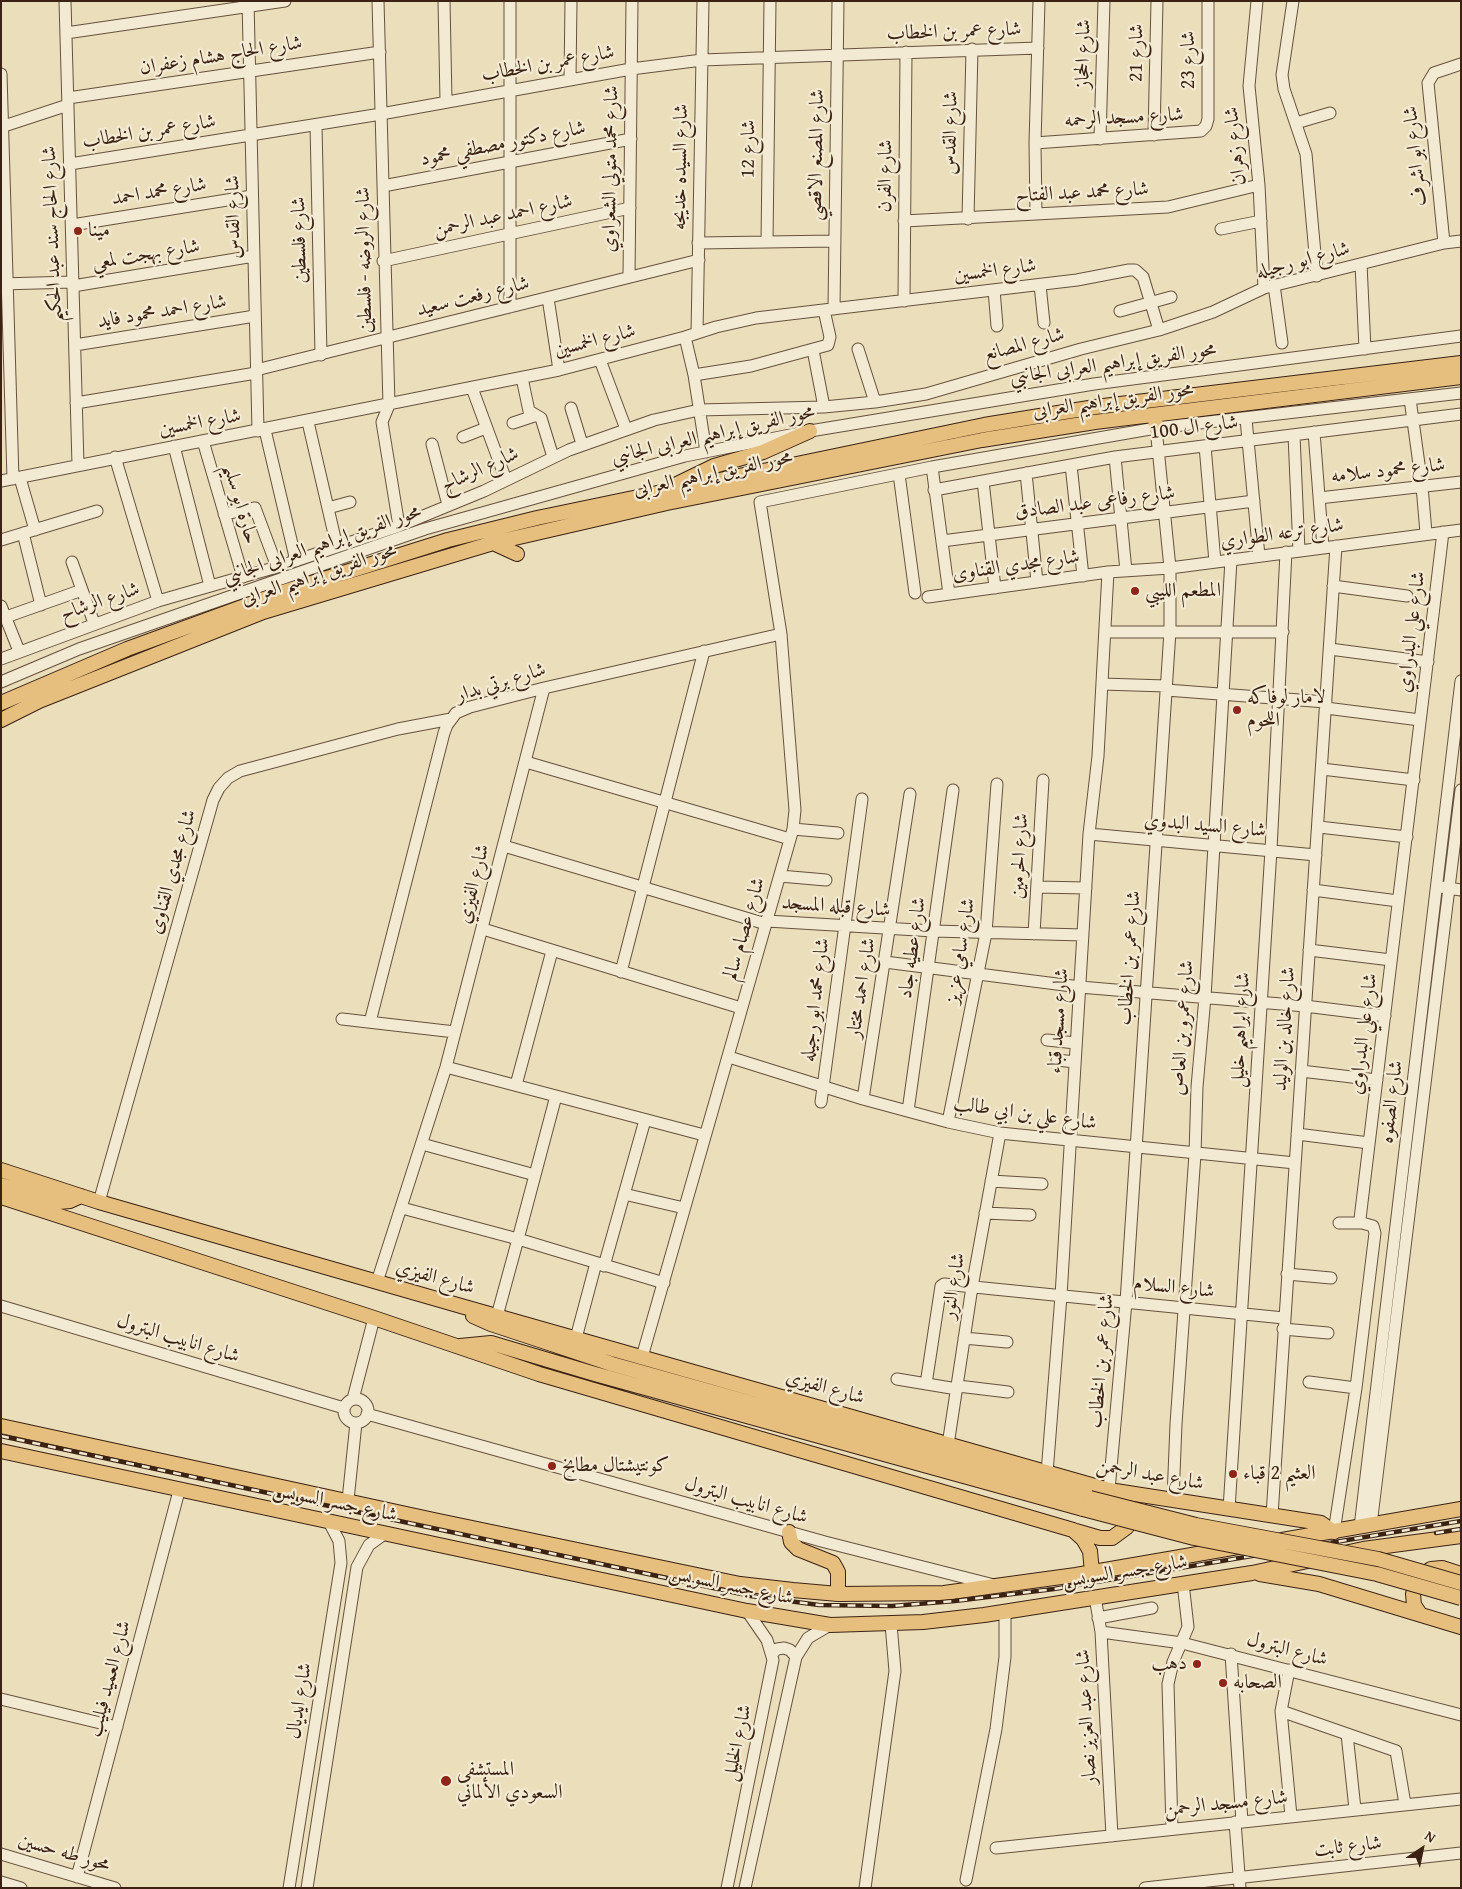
<!DOCTYPE html>
<meta charset="utf-8">
<style>
body{margin:0}
#map{position:relative;width:1462px;height:1889px;overflow:hidden;background:#ebdebb;font-family:"Gentium Book Plus",serif}
canvas{display:block}
.frame{position:absolute;inset:0;border:2px solid #3b2213;pointer-events:none}
.north{position:absolute;left:1397px;top:1824px;width:50px;height:50px;-webkit-text-stroke:4px #f2ead3;paint-order:stroke;rotate:34deg;font-size:14px;font-weight:700;line-height:20px;text-align:center;color:#3b2213}
.north::after{content:'';display:block;margin:auto;width:18px;height:22px;background:#3b2213;clip-path:polygon(50% 0,100% 100%,50% 72%,0 100%)}
</style>
<div id="map">
<canvas width="1462" height="1889"></canvas>
<div class="frame"></div>
<div class="north">N</div>
</div>
<script>
const g = document.querySelector('canvas').getContext('2d');
g.lineJoin = 'round';
function shape(rows) {
  const path = new Path2D();
  for (const r of rows) {
    if (r.length === 3) {
      path.moveTo(r[0] + r[2], r[1]);
      path.arc(r[0], r[1], r[2], 0, 2 * Math.PI);
      continue;
    }
    path.moveTo(r[0], r[1]);
    for (let i = 2; i < r.length; i += 2) path.lineTo(r[i], r[i + 1]);
  }
  return path;
}
function stroke(path, color, width, dash) {
  g.strokeStyle = color;
  g.lineWidth = width;
  g.lineCap = dash ? 'butt' : 'round';
  g.setLineDash(dash || []);
  g.stroke(path);
}
function drawText(font, color, halo, rows, align = 'center') {
  g.font = font + ' "Gentium Book Plus",Amiri,serif';
  g.lineWidth = 4.5;
  g.setLineDash([]);
  g.textBaseline = 'middle';
  g.strokeStyle = halo;
  g.fillStyle = color;
  for (const [text, x, y, turn = 0] of rows) {
    g.save();
    g.translate(x, y);
    g.rotate((+turn || 0) * Math.PI / 180);
    g.textAlign = isNaN(turn) ? turn : align;
    if (halo) g.strokeText(text, 0, 0);
    g.fillText(text, 0, 0);
    g.restore();
  }
}
const minor = shape([
 [65,1,78,465],
 [248,1,258,431],
 [378,1,389,405,382,422,399,526],
 [444,1,446,101],
 [510,1,510,307],
 [1257,1,1249,86,1259,185,1264,288],
 [1293,1,1282,75,1284,89,1306,154,1317,276],
 [66,33,285,1],
 [1,74,13,479],
 [570,79,571,1],
 [68,98,380,52],
 [1296,123,1330,113],
 [316,125,321,355],
 [1,127,68,105],
 [1154,135,1157,1],
 [1100,139,1104,1],
 [1035,143,1201,131,1206,126,1208,119,1208,1],
 [70,164,381,114,631,69,702,60,1038,48],
 [383,186,631,139],
 [1036,214,1035,143,1039,1],
 [968,219,972,49],
 [904,221,1168,207,1259,185],
 [72,225,252,196],
 [1221,229,1261,221],
 [767,242,770,1],
 [698,243,835,241],
 [1444,243,1428,83,1434,73,1461,64],
 [383,261,630,208],
 [1361,264,1365,349],
 [629,277,632,1],
 [1,284,73,282],
 [1040,285,1044,323],
 [1274,285,1282,343],
 [73,286,254,256],
 [994,290,997,326],
 [548,298,559,370],
 [904,301,906,52],
 [834,309,838,1],
 [1120,311,1171,297],
 [697,333,703,1],
 [685,337,694,375,706,452],
 [75,345,255,316],
 [858,349,875,402],
 [813,350,824,407],
 [600,360,626,429],
 [256,370,699,260],
 [694,375,751,366,828,345,830,337,824,310],
 [522,378,529,411,541,418,553,457],
 [472,388,506,480],
 [1410,399,1422,486,1426,533],
 [76,403,256,373],
 [571,408,582,444],
 [1246,419,1259,556],
 [308,422,337,547],
 [513,423,534,416],
 [265,430,296,561],
 [1314,432,1323,548],
 [1294,435,1299,551],
 [463,437,486,428],
 [203,441,243,577],
 [432,444,448,505],
 [174,446,210,586],
 [1205,446,1215,562],
 [115,457,158,601],
 [1115,457,1126,571],
 [1071,465,1083,576],
 [932,467,949,594],
 [1026,473,1037,582],
 [899,474,915,593],
 [20,478,35,530],
 [1,481,559,370,685,337,716,327,756,318,1077,280,1129,270,1135,270,1143,277,1159,330],
 [983,481,995,588],
 [934,490,1115,457,1461,414],
 [1319,498,1461,482],
 [328,508,350,502],
 [224,514,255,508,277,567],
 [23,533,41,605],
 [1,540,97,511],
 [942,541,1254,501],
 [72,562,94,623],
 [1333,586,1407,596],
 [928,597,1108,572,1170,568,1461,530],
 [1,606,19,651],
 [6,617,82,590],
 [1106,632,1283,632],
 [1330,649,1428,662],
 [1,659,158,601,277,567,399,526,484,491,569,450,654,420,699,410,824,407,875,402,926,394,1081,349,1159,330,1213,312,1264,288,1444,243,1461,241],
 [1,682,79,649,425,529,685,456,810,431,1094,384,1461,336],
 [1102,684,1166,686],
 [1166,690,1326,702],
 [1326,708,1420,720],
 [526,762,790,839],
 [1322,769,1414,780],
 [1319,827,1407,837],
 [793,829,838,833],
 [1089,834,1316,855],
 [504,846,766,924],
 [780,876,826,880],
 [1037,887,1086,888],
 [1441,887,1461,890],
 [1313,890,1398,901],
 [767,921,934,931,1083,935],
 [483,929,741,1008],
 [1034,934,1043,780],
 [1309,950,1391,960],
 [885,962,1080,987,1305,1006,1385,1016],
 [621,972,704,651],
 [342,1019,455,1032],
 [370,1022,444,733,447,725,456,713,470,707,544,688,781,634],
 [1047,1040,1076,1043],
 [729,1057,863,1099,948,1122,1000,1133,1295,1163],
 [1057,1060,1075,1062],
 [446,1067,704,1135],
 [1301,1071,1377,1080],
 [516,1085,552,951],
 [556,1096,518,1239,664,1283],
 [863,1099,910,794],
 [821,1102,862,799],
 [908,1111,953,790],
 [948,1122,986,933,997,784],
 [1297,1134,1369,1143],
 [422,1144,535,1175],
 [991,1181,1042,1184],
 [624,1194,684,1208],
 [99,1202,213,800,219,788,228,778,240,771,398,729,451,719],
 [402,1208,518,1239,497,1316],
 [985,1213,1030,1215],
 [1339,1223,1362,1223],
 [604,1266,645,1120],
 [1287,1274,1331,1278],
 [377,1282,446,1067,544,688],
 [1,1306,344,1408],
 [1283,1329,1328,1333],
 [576,1338,596,1263],
 [964,1338,1007,1342],
 [642,1357,793,829,795,810,781,634,760,502,932,467,1156,428,1461,393],
 [897,1379,957,1389],
 [1309,1382,1356,1388],
 [926,1384,941,1286,944,1284,1284,1318],
 [958,1386,1008,1392],
 [356,1411,12],
 [353,1399,374,1318],
 [367,1414,825,1542,994,1585],
 [948,1445,972,1287,1000,1133],
 [1047,1473,1061,1296,1089,834,1098,756,1108,572],
 [1109,1490,1126,1302,1170,631,1170,568,1156,428],
 [1173,1499,1176,1424,1195,1154,1197,1087,1205,997,1231,560],
 [348,1500,356,1423],
 [1229,1509,1271,850,1286,552],
 [1272,1515,1336,546],
 [1371,1525,1461,790],
 [1360,1527,1461,681],
 [1334,1532,1356,1388,1375,1233,1373,1226,1362,1223,1360,1219,1443,532],
 [1095,1597,1101,1632,1112,1836],
 [1098,1618,1152,1608],
 [1101,1632,1182,1643,1461,1715],
 [772,1654,777,1649,784,1648,790,1650,796,1657],
 [1231,1654,1242,1822],
 [1289,1670,1281,1711,1291,1816],
 [1,1699,117,1727],
 [1281,1711,1396,1751,1405,1804],
 [1347,1734,1355,1809],
 [1235,1822,1240,1888],
 [1172,1829,1168,1684,1173,1662,1188,1627,1183,1583],
 [996,1848,1461,1799],
 [1,1854,115,1888],
 [77,1877,179,1491],
 [966,1880,996,1729,1005,1657,1005,1611],
 [1,1882,21,1888],
 [289,1888,341,1563,339,1541,329,1522],
 [307,1888,357,1567,369,1545,384,1534],
 [727,1888,773,1660,767,1640,747,1611],
 [745,1888,796,1657,808,1638,830,1625],
 [865,1888,895,1671,891,1624],
 [1145,1888,1461,1853]
]);
const major = shape([
 [1155,415,1156,428],
 [677,484,714,466,763,452,810,431],
 [493,543,517,554],
 [1,703,127,649,283,592,448,540,537,518,984,425,1095,407,1461,363],
 [1,720,39,701,263,612,493,543,667,503,982,440,1095,422,1461,377],
 [1,1170,99,1202,461,1306,1109,1490,1321,1523,1334,1532],
 [1,1185,59,1202,70,1201,81,1196],
 [1,1197,374,1318,539,1374,1073,1530,1083,1539,1090,1551,1092,1572],
 [473,1316,491,1324,612,1364,1090,1498],
 [460,1346,491,1343,595,1374,1083,1509],
 [1,1426,434,1520,740,1584,793,1590,838,1594,944,1593,1076,1575,1238,1547],
 [1,1451,747,1611,830,1625,923,1622,984,1615,1252,1573,1363,1549,1461,1536],
 [1076,1531,1100,1538,1112,1538,1127,1527,1130,1511],
 [789,1532,791,1542,798,1549,833,1563,838,1572,838,1594],
 [1282,1540,1461,1509],
 [1260,1574,1319,1584,1461,1627],
 [1420,1614,1414,1605,1413,1594,1416,1583,1422,1575,1431,1569,1442,1568,1461,1574]
]);
stroke(minor, '#67513d', 13);
stroke(major, '#3b2213', 16);
stroke(minor, '#f2ead3', 11);
stroke(major, '#e6bf7e', 14);
const rail = shape([
 [1,1436,751,1596,819,1605,892,1606,955,1601,1054,1589,1461,1521],
 [1436,1533,1461,1529]
]);
stroke(rail, '#3b2213', 4.5);
stroke(rail, '#f2ead3', 2.5, [8]);
const majorBridge = shape([
 [1090,1498,1196,1525,1378,1559,1461,1583],
 [1083,1509,1194,1538,1377,1574,1461,1598]
]);
stroke(majorBridge, '#3b2213', 16, []);
stroke(majorBridge, '#e6bf7e', 14);
for (const [x, y, r, color] of [
 [78,231,5,"#8f2418"],
 [1135,591,5,"#8f2418"],
 [1237,710,5,"#8f2418"],
 [552,1466,5,"#8f2418"],
 [1233,1474,5,"#8f2418"],
 [1197,1664,5,"#8f2418"],
 [1223,1683,5,"#8f2418"],
 [446,1781,6,"#8f2418"]
]) {
  const dot = new Path2D();
  dot.arc(x, y, r, 0, 2 * Math.PI);
  g.fillStyle = color;
  g.fill(dot);
  stroke(dot, '#f2ead3', 2);
}
drawText('20px', '#3b2213', '#f2ead3', [
 ["شارع عمر بن الخطاب",954,32,-2],
 ["شارع 21",1137,53,-89],
 ["شارع الحجاز",1084,54,-89],
 ["شارع الحاج هشام زعفران",221,56,-9],
 ["شارع 23",1189,60,-90],
 ["شارع عمر بن الخطاب",548,64,-10],
 ["شارع مسجد الرحمه",1124,118,-3],
 ["شارع عمر بن الخطاب",149,132,-9],
 ["شارع القدس",951,133,-89],
 ["شارع دكتور مصطفي محمود",503,144,-11],
 ["شارع زهران",1236,146,-96],
 ["شارع 12",749,149,-89],
 ["شارع المصنع الاقصي",817,155,-89],
 ["شارع ابو اشرف",1416,156,-96],
 ["شارع السيده خديجه",681,167,-89],
 ["شارع محمد متولي الشعراوي",611,169,-89],
 ["شارع الفرن",886,176,-89],
 ["شارع محمد احمد",159,192,-9],
 ["شارع محمد عبد الفتاح",1082,193,-3],
 ["شارع احمد عبد الرحمن",503,216,-12],
 ["شارع القدس",234,217,-91],
 ["شارع الحاج سند عبد الحكيم",53,234,-92],
 ["شارع فلسطين",300,240,-91],
 ["شارع بهجت لمعي",146,255,-9],
 ["شارع الروضه - فلسطين",365,260,-91],
 ["شارع ابو رجيله",1303,261,-15],
 ["شارع الخمسين",995,271,-7],
 ["شارع رفعت سعيد",473,297,-14],
 ["شارع احمد محمود فايد",162,312,-9],
 ["شارع الخمسين",595,341,-14],
 ["شارع المصانع",1024,345,-15],
 ["محور الفريق إبراهيم العرابى الجانبي",1113,364,-8],
 ["محور الفريق إبراهيم العرابى",1113,401,-8],
 ["شارع الخمسين",200,423,-10],
 ["شارع ال 100",1194,428,-7],
 ["محور الفريق إبراهيم العرابى الجانبي",713,435,-13],
 ["شارع الرشاح",480,470,-24],
 ["شارع محمود سلامه",1388,471,-6],
 ["محور الفريق إبراهيم العرابى",713,474,-12],
 ["شارع رفاعى عبد الصادق",1095,503,-7],
 ["حارة ابو سليم",240,504,74],
 ["شارع ترعه الطواري",1282,534,-8],
 ["محور الفريق إبراهيم العرابى الجانبي",322,545,-19],
 ["شارع مجدي القناوى",1016,566,-8],
 ["محور الفريق إبراهيم العرابى",319,575,-18],
 ["شارع الرشاح",100,602,-19],
 ["شارع علي البدراوي",1412,632,-83],
 ["شارع برتي بدار",501,683,-17],
 ["شارع السيد البدوي",1205,826,5],
 ["شارع الحرمين",1020,856,-87],
 ["شارع مجدي القناوى",173,872,-74],
 ["شارع الفيزي",474,884,-76],
 ["شارع قبله المسجد",836,907,4],
 ["شارع عصام سالم",745,929,-74],
 ["شارع عطيه جاد",913,948,-82],
 ["شارع سامي عزيز",961,951,-81],
 ["شارع عمر بن الخطاب",1130,958,-86],
 ["شارع احمد مختار",862,988,-81],
 ["شارع محمد ابو رجيله",816,1000,-83],
 ["شارع مسجد قباء",1059,1021,-86],
 ["شارع عمرو بن العاص",1183,1028,-86],
 ["شارع خالد بن الوليد",1285,1029,-86],
 ["شارع ابراهيم خليل",1241,1030,-87],
 ["شارع علي البدراوي",1364,1034,-83],
 ["شارع الصفوه",1392,1102,-83],
 ["شارع علي بن ابي طالب",1025,1114,8],
 ["شارع الفيزي",435,1278,16],
 ["شارع النور",954,1286,-81],
 ["شارع السلام",1174,1288,6],
 ["شارع انابيب البترول",178,1339,17],
 ["شارع عمر بن الخطاب",1102,1361,-85],
 ["شارع الفيزي",825,1388,16],
 ["شارع عبد الرحمن",1150,1475,10],
 ["شارع انابيب البترول",746,1501,16],
 ["شارع جسر السويس",335,1503,12],
 ["شارع جسر السويس",1125,1572,-9],
 ["شارع جسر السويس",731,1586,12],
 ["شارع البترول",1287,1650,15],
 ["شارع العميد فيليب",110,1679,-75],
 ["شارع ايديال",300,1701,-81],
 ["شارع عبد العزيز نصار",1087,1717,-93],
 ["شارع الخليل",738,1743,-78],
 ["شارع مسجد الرحمن",1226,1804,-6],
 ["شارع ثابت",1348,1847,-6],
 ["محور طه حسين",64,1853,16]
]);
drawText('20px', '#3b2213', '#f2ead3', [
 ["مينا",88,231],
 ["المطعم الليبي",1145,591],
 ["لامار لوفاكه",1247,698],
 ["اللحوم",1247,721],
 ["كونتيشتال مطابخ",562,1466],
 ["العثيم 2 قباء",1243,1474],
 ["دهب",1187,1664,"right"],
 ["الصحابه",1233,1683],
 ["المستشفى",457,1770],
 ["السعودي الألماني",457,1793]
], 'left');
</script>
